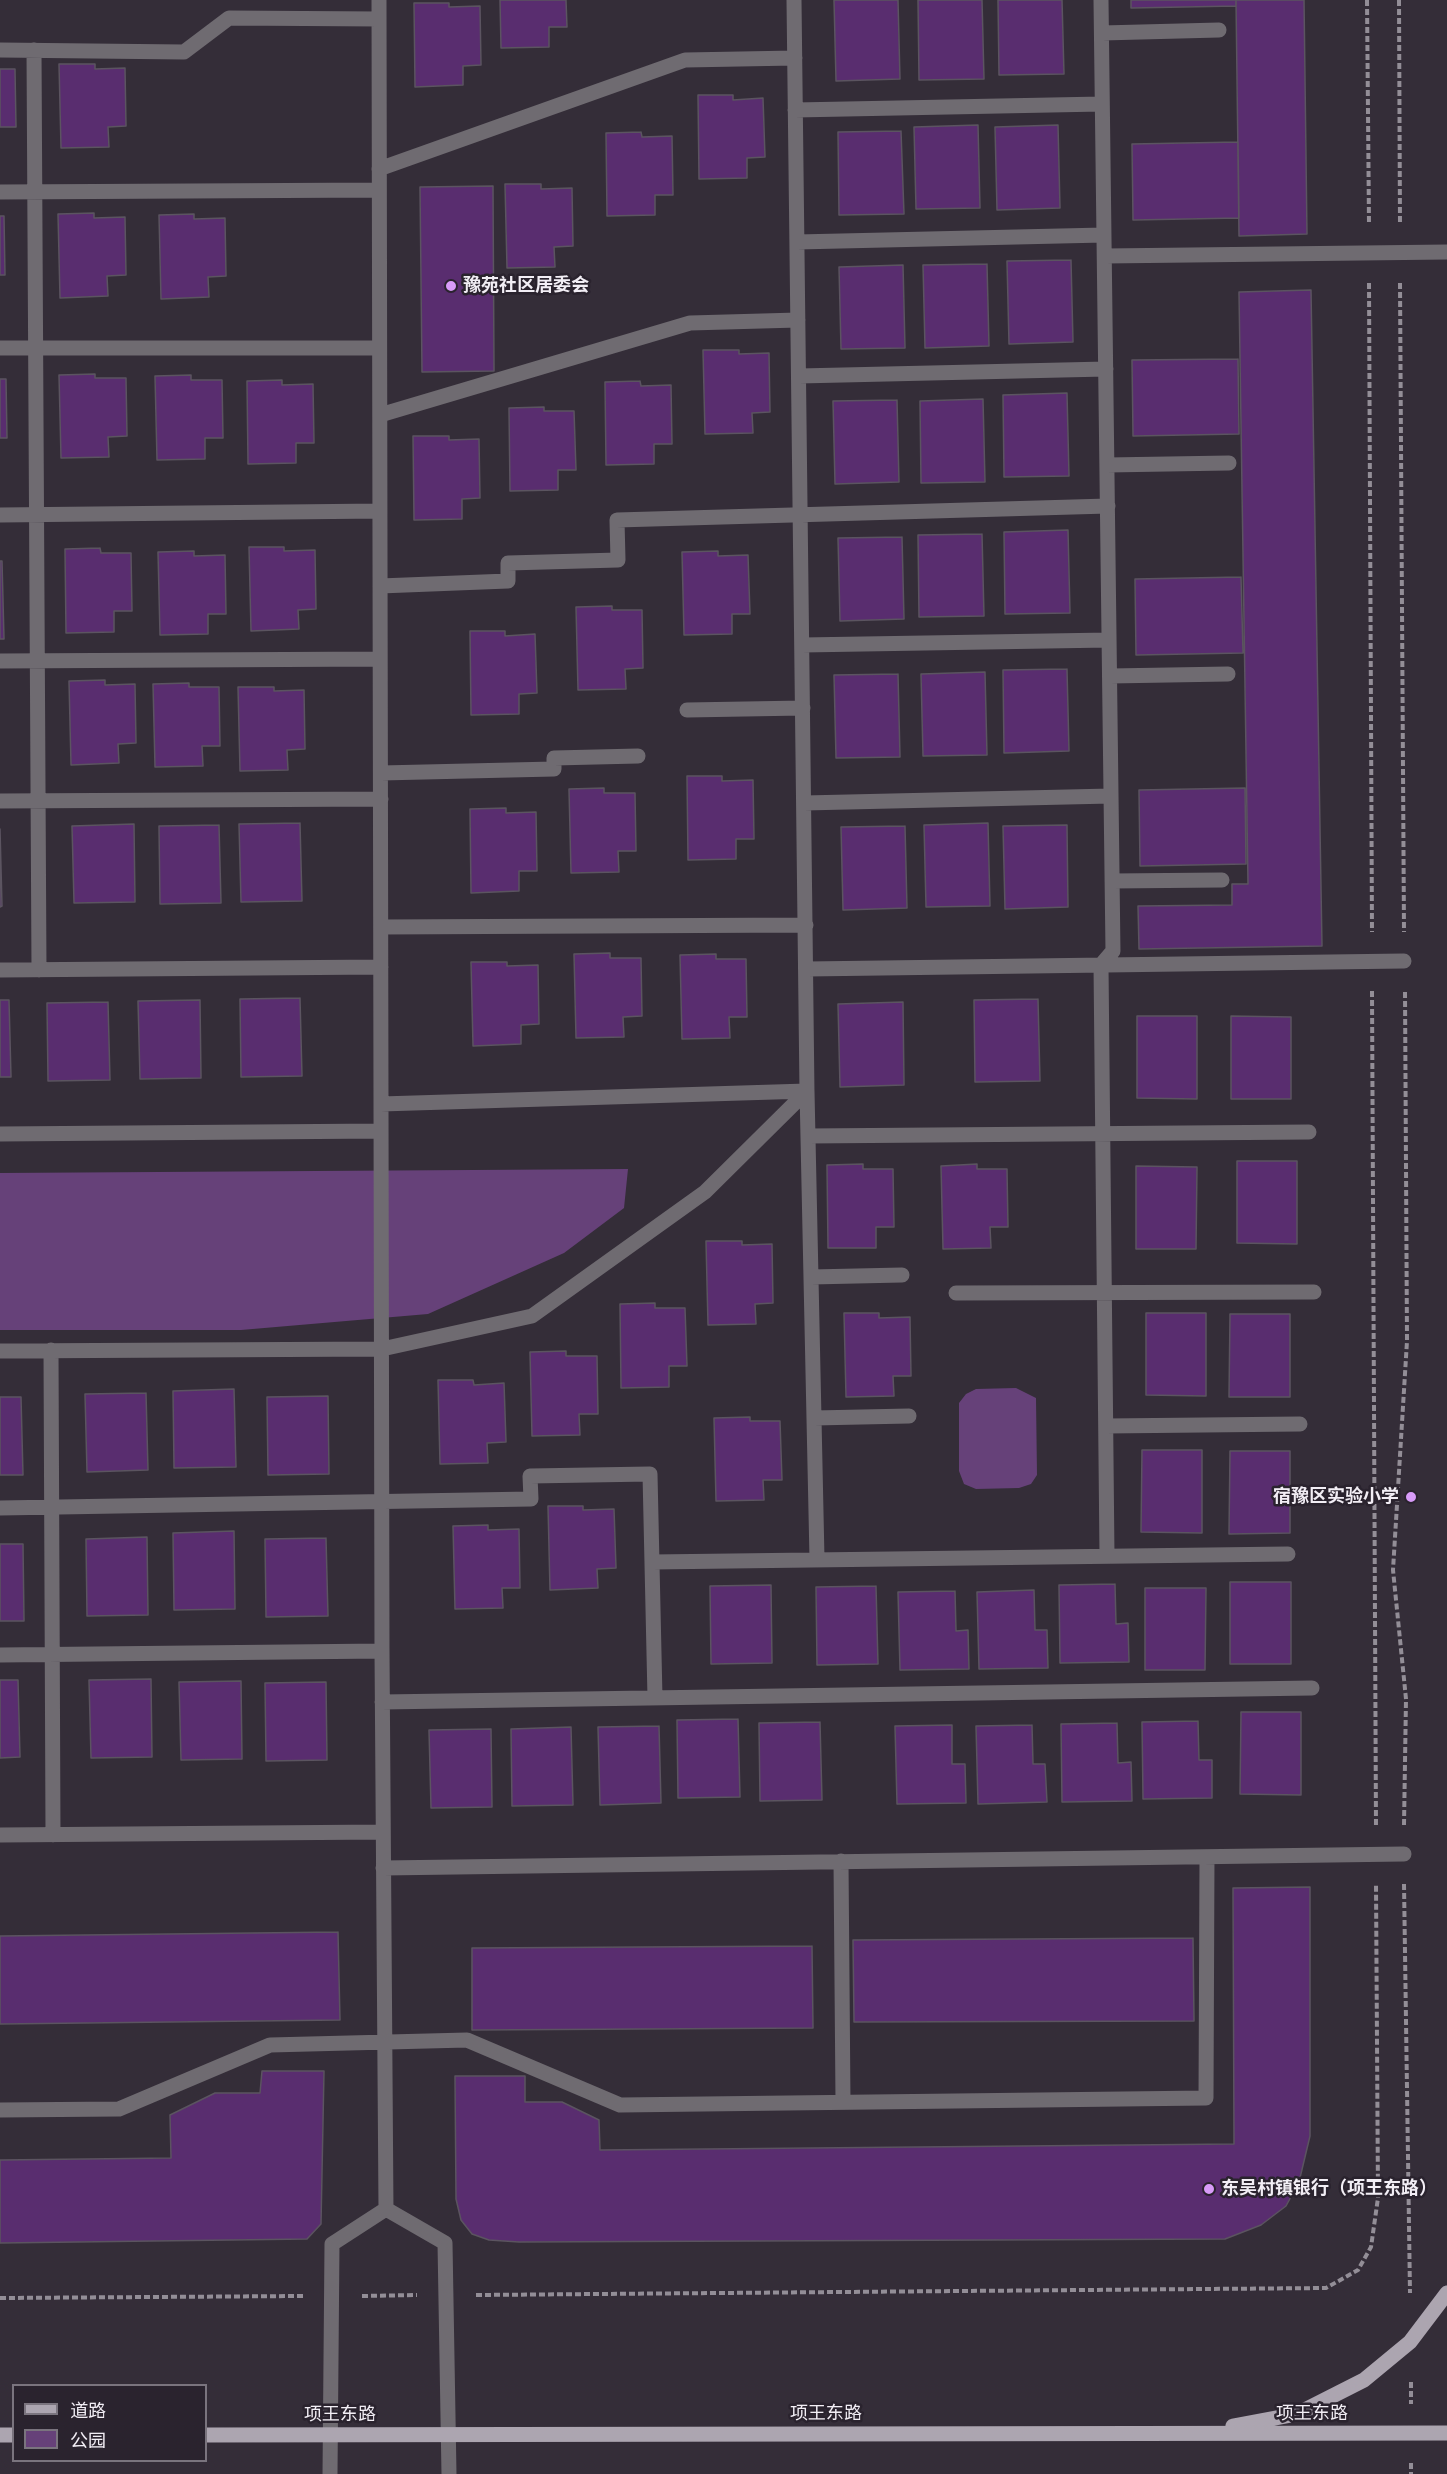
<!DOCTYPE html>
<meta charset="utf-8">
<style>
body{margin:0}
#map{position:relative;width:1447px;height:2474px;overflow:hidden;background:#342d38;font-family:"Noto Sans","Noto Sans SC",sans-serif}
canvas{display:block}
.legend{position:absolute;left:12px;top:2384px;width:195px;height:78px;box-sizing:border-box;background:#2a232e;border:2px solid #7a747e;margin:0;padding:8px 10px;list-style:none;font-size:18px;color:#f2eef5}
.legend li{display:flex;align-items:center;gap:12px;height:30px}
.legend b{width:30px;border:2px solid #7a747e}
</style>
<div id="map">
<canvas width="1447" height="2474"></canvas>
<ul class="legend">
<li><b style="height:8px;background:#aca5b0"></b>道路</li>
<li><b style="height:16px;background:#664179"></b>公园</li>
</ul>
</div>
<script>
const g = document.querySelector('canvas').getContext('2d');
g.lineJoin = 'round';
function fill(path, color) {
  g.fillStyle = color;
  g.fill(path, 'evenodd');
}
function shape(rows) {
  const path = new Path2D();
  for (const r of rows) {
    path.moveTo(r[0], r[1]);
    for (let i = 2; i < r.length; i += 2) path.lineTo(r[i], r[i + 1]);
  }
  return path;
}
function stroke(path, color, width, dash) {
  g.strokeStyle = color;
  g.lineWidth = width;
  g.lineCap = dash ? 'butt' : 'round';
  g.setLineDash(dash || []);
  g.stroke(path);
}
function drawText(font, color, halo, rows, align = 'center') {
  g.font = font + ' "Noto Sans","Noto Sans SC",sans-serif';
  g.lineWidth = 5;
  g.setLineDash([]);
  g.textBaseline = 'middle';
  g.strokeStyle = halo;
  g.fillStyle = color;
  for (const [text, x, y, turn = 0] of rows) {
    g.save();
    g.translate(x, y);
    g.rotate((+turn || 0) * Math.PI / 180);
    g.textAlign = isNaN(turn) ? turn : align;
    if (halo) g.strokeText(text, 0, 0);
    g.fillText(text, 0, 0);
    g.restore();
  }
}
fill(shape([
 [628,1169,624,1208,564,1253,428,1314,241,1330,0,1330,0,1173],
 [1016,1388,1036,1398,1037,1475,1031,1484,1019,1488,976,1489,964,1484,959,1471,959,1403,966,1394,976,1389]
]), '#664179');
const building = shape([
 [500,0,566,0,567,27,549,27,549,47,501,48,500,0],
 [834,0,898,0,900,79,836,81,834,0],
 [918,0,982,0,984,79,919,80,918,0],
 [998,0,1062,0,1064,74,999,75,998,0],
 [1131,0,1236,0,1236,6,1131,8,1131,0],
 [1236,0,1304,0,1307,234,1239,236,1236,0],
 [414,3,449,3,449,7,480,6,481,65,463,66,463,85,415,87,414,3],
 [59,64,95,64,95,69,125,68,126,126,108,127,109,147,61,148,59,64],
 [0,69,15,69,16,127,0,127,0,69],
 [698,95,733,95,733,100,763,98,765,157,747,158,747,178,699,179,698,95],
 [978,125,980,208,916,209,914,127,978,125],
 [1058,125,1060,208,997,210,995,127,1058,125],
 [901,131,904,214,839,215,838,132,901,131],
 [641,132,642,137,672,136,673,195,655,195,655,215,607,216,606,133,641,132],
 [1238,142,1239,218,1133,220,1132,144,1238,142],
 [505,184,541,184,541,189,572,188,573,246,554,247,555,267,507,268,505,184],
 [493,186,494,371,422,372,420,187,493,186],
 [94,213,94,218,125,217,126,275,107,276,108,296,60,298,58,214,94,213],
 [194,214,194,219,225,218,226,276,208,277,209,297,161,299,159,215,194,214],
 [0,216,4,216,5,275,0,275,0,216],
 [1071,260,1073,342,1009,344,1007,261,1071,260],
 [987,264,989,346,925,348,923,265,987,264],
 [903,265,905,348,841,349,839,267,903,265],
 [1311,290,1322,946,1139,949,1138,906,1232,905,1232,884,1248,884,1239,292,1311,290],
 [703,350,739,350,739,354,769,353,770,412,752,413,753,433,705,434,703,350],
 [1238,359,1239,434,1133,436,1132,360,1238,359],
 [95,374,95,378,126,378,127,436,108,437,109,457,61,458,59,375,95,374],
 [191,375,191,380,222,380,223,438,205,438,205,459,157,460,155,376,191,375],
 [0,379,6,379,7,438,0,438,0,379],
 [282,380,282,385,313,384,314,443,296,443,296,463,248,464,247,381,282,380],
 [640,381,641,386,671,385,672,444,654,444,654,464,606,465,605,382,640,381],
 [1067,393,1069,476,1004,477,1003,395,1067,393],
 [983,399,985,482,921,483,920,401,983,399],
 [897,400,899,482,835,484,833,401,897,400],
 [544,407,544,411,574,411,576,470,558,470,558,490,510,491,509,408,544,407],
 [413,436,449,436,449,440,479,439,480,498,462,499,462,519,414,520,413,436],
 [1068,530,1070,613,1005,614,1004,532,1068,530],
 [982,534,984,616,919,617,918,535,982,534],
 [902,537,904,619,840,621,838,538,902,537],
 [249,547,284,547,284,551,315,550,316,609,298,610,299,629,251,631,249,547],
 [100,548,101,553,131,553,132,611,114,611,114,632,66,633,65,549,100,548],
 [194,551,194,556,225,555,226,614,208,614,208,634,160,635,158,552,194,551],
 [718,551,718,556,748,555,750,614,732,614,732,634,684,635,682,552,718,551],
 [0,561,2,561,4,639,0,639,0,561],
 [1241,577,1243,653,1136,655,1135,579,1241,577],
 [612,606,612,610,642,610,643,668,625,669,626,689,578,690,576,607,612,606],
 [470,631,505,631,505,636,535,634,537,693,519,694,519,714,471,715,470,631],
 [1067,669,1069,751,1004,753,1003,670,1067,669],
 [985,672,987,755,923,756,921,674,985,672],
 [898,674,900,757,836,758,834,675,898,674],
 [105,680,105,685,135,684,136,743,118,744,119,763,71,765,69,681,105,680],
 [189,683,189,687,219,687,220,746,202,746,203,766,155,767,153,684,189,683],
 [238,687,274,687,274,691,304,690,305,749,287,750,288,770,240,771,238,687],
 [687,776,722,776,722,781,753,780,754,839,736,839,736,859,688,860,687,776],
 [604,788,604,793,635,793,636,851,618,851,619,872,571,873,569,789,604,788],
 [1245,788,1246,864,1140,866,1139,790,1245,788],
 [506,808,506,813,536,812,537,871,519,871,519,891,471,893,470,809,506,808],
 [300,823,302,901,241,902,239,824,300,823],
 [988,823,990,906,926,907,924,825,988,823],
 [134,824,135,902,74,903,72,826,134,824],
 [219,825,221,903,160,904,159,826,219,825],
 [1067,825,1068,907,1005,909,1003,826,1067,825],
 [905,826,907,908,843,910,841,827,905,826],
 [0,829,2,906,0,907,0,829],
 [610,953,610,958,641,958,642,1016,623,1017,624,1037,576,1038,574,954,610,953],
 [716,954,716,959,746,959,747,1017,729,1017,730,1038,682,1039,680,955,716,954],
 [471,962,507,962,507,966,538,965,539,1024,521,1025,521,1044,473,1046,471,962],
 [300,998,302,1076,241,1077,240,999,300,998],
 [1038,999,1040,1081,975,1082,974,1000,1038,999],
 [0,1000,9,1000,11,1077,0,1077,0,1000],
 [200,1000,201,1078,140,1079,138,1001,200,1000],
 [108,1002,110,1080,48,1081,47,1003,108,1002],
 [903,1002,904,1085,840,1087,838,1004,903,1002],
 [1137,1016,1197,1016,1197,1099,1137,1098,1137,1016],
 [1231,1016,1291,1017,1291,1099,1231,1099,1231,1016],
 [1237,1161,1297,1161,1297,1244,1237,1243,1237,1161],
 [863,1164,863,1169,893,1169,894,1227,876,1227,876,1248,828,1248,827,1165,863,1164],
 [977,1164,977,1169,1007,1169,1008,1227,990,1227,991,1248,943,1249,941,1166,977,1164],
 [1136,1166,1197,1167,1196,1249,1136,1249,1136,1166],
 [706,1241,742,1241,742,1245,772,1244,773,1303,755,1304,756,1324,708,1325,706,1241],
 [655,1303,655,1308,685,1308,687,1366,669,1366,669,1387,621,1388,620,1304,655,1303],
 [844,1313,879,1313,879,1318,910,1317,911,1376,893,1376,894,1396,846,1397,844,1313],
 [1146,1313,1206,1313,1206,1396,1146,1395,1146,1313],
 [1230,1314,1290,1314,1290,1397,1229,1397,1230,1314],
 [566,1351,566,1356,597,1356,598,1414,579,1414,580,1435,532,1436,530,1352,566,1351],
 [438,1380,473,1380,474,1385,504,1383,506,1442,487,1443,488,1463,440,1464,438,1380],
 [234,1389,236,1467,174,1468,173,1391,234,1389],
 [146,1393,148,1470,87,1472,85,1394,146,1393],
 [328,1396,329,1474,268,1475,267,1397,328,1396],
 [0,1397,21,1397,23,1475,0,1475,0,1397],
 [750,1417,750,1421,780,1421,782,1480,763,1480,764,1500,716,1501,714,1418,750,1417],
 [1142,1450,1202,1450,1202,1533,1141,1532,1142,1450],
 [1230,1451,1290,1451,1290,1533,1229,1534,1230,1451],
 [548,1506,583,1506,583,1510,614,1509,616,1568,597,1569,598,1588,550,1590,548,1506],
 [488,1525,488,1530,519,1529,520,1588,502,1588,503,1608,455,1609,453,1526,488,1525],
 [234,1531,235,1609,174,1610,173,1533,234,1531],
 [147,1537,148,1615,87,1616,86,1539,147,1537],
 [326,1538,328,1616,266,1617,265,1539,326,1538],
 [0,1544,23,1544,24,1621,0,1621,0,1544],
 [1230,1582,1291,1582,1291,1664,1230,1664,1230,1582],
 [1115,1584,1116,1624,1128,1623,1129,1662,1060,1663,1059,1585,1115,1584],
 [771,1585,772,1663,711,1664,710,1586,771,1585],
 [876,1586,878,1664,817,1665,816,1587,876,1586],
 [1145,1588,1206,1588,1205,1670,1145,1670,1145,1588],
 [1034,1590,1035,1630,1047,1630,1048,1668,979,1669,977,1592,1034,1590],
 [955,1591,956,1631,968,1630,969,1669,900,1670,898,1592,955,1591],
 [151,1679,152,1757,91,1758,89,1680,151,1679],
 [0,1680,18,1680,20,1757,0,1758,0,1680],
 [241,1681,242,1759,181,1760,179,1682,241,1681],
 [326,1682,327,1760,266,1761,265,1683,326,1682],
 [1241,1712,1301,1712,1301,1795,1240,1794,1241,1712],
 [738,1719,740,1797,678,1798,677,1720,738,1719],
 [1198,1721,1199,1760,1212,1760,1212,1798,1143,1799,1142,1722,1198,1721],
 [820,1722,822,1800,760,1801,759,1723,820,1722],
 [1117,1723,1118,1763,1131,1762,1132,1801,1062,1802,1061,1724,1117,1723],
 [952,1725,952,1764,965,1764,966,1803,897,1804,895,1726,952,1725],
 [1032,1725,1033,1764,1045,1764,1047,1802,978,1804,976,1726,1032,1725],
 [659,1726,661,1803,600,1805,598,1727,659,1726],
 [571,1727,573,1805,512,1806,511,1729,571,1727],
 [491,1729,492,1807,431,1808,429,1730,491,1729],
 [1310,1887,1310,2136,1299,2182,1286,2206,1261,2225,1225,2239,519,2242,489,2240,472,2234,461,2220,456,2199,455,2076,525,2076,525,2102,562,2102,599,2120,600,2150,1234,2144,1233,1888,1310,1887],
 [338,1932,340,2020,0,2024,0,1936,338,1932],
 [1193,1938,1194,2021,854,2022,853,1940,1193,1938],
 [812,1946,813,2028,472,2030,472,1948,812,1946],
 [262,2071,324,2071,321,2224,307,2239,0,2243,0,2160,171,2158,170,2115,215,2093,260,2093,262,2071]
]);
fill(building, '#592d6f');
stroke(building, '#5b5460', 1.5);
stroke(shape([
 [1367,0,1369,224],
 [1399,0,1400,224],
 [1369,283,1372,932],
 [1400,283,1404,932],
 [1372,991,1376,1826],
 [1404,1825,1406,1699,1393,1570,1407,1341,1405,991],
 [1404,1884,1410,2293],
 [476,2295,1326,2288,1358,2270,1371,2247,1378,2198,1376,1885],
 [362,2296,417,2295],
 [0,2298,303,2296],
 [1411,2382,1411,2404],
 [1411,2463,1411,2474]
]), '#938e97', 4, [6, 3]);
stroke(shape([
 [379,0,382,1651,386,2209],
 [794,0,807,1091,817,1559],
 [1101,0,1113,951,1101,965,1107,1556],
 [1102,33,1219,30],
 [0,50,184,52,229,18,379,19],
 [34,50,39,970],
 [795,110,1102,104],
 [379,169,685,60,795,58],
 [0,192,379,190],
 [797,242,1104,235],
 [1105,256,1447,252],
 [0,348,379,348],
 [799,376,1106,369],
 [380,415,690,323,798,320],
 [1107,465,1229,463],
 [0,515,380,511],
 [380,586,508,581,508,563,618,560,617,520,1108,506],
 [802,645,1109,640],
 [0,661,380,659],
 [1110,676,1228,674],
 [687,710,803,708],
 [381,773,554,769,554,758,638,756],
 [0,801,381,799],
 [804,803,1111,796],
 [1112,881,1222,880],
 [381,927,806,925],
 [807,969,1404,961],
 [0,970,381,967],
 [381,1104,807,1091],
 [0,1134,381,1131],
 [808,1136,1309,1132],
 [811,1277,902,1275],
 [956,1293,1314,1292],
 [51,1350,53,1835],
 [0,1351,382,1349,532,1316,705,1192,807,1091],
 [814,1418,909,1416],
 [1106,1426,1300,1424],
 [0,1508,531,1499,530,1476,650,1474,655,1698],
 [652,1562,1288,1554],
 [0,1655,382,1651],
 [382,1702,1312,1688],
 [0,1835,383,1832],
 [841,1861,843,2102],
 [383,1868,1404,1854],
 [0,2110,119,2109,270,2045,467,2040,620,2105,1206,2098,1207,1857],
 [330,2474,332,2244,386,2209,445,2243,449,2474]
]), '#6f6b71', 15);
stroke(shape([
 [1233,2426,1297,2414,1364,2380,1410,2342,1447,2293],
 [0,2435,14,2435],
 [206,2435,1447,2433]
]), '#aca5b0', 15);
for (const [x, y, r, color] of [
 [451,286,6,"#d89bf8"],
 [1411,1497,6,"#d89bf8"],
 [1209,2189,6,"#d89bf8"]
]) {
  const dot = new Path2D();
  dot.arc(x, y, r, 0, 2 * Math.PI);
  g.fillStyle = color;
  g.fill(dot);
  stroke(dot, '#2a232e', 2);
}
drawText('bold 18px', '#f2eef5', '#2a232e', [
 ["豫苑社区居委会",463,286],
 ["宿豫区实验小学",1399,1497,"right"],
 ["东吴村镇银行（项王东路）",1221,2189]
], 'left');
drawText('18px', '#f2eef5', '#2a232e', [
 ["项王东路",826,2414],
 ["项王东路",1312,2414],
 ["项王东路",340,2415]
]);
</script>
